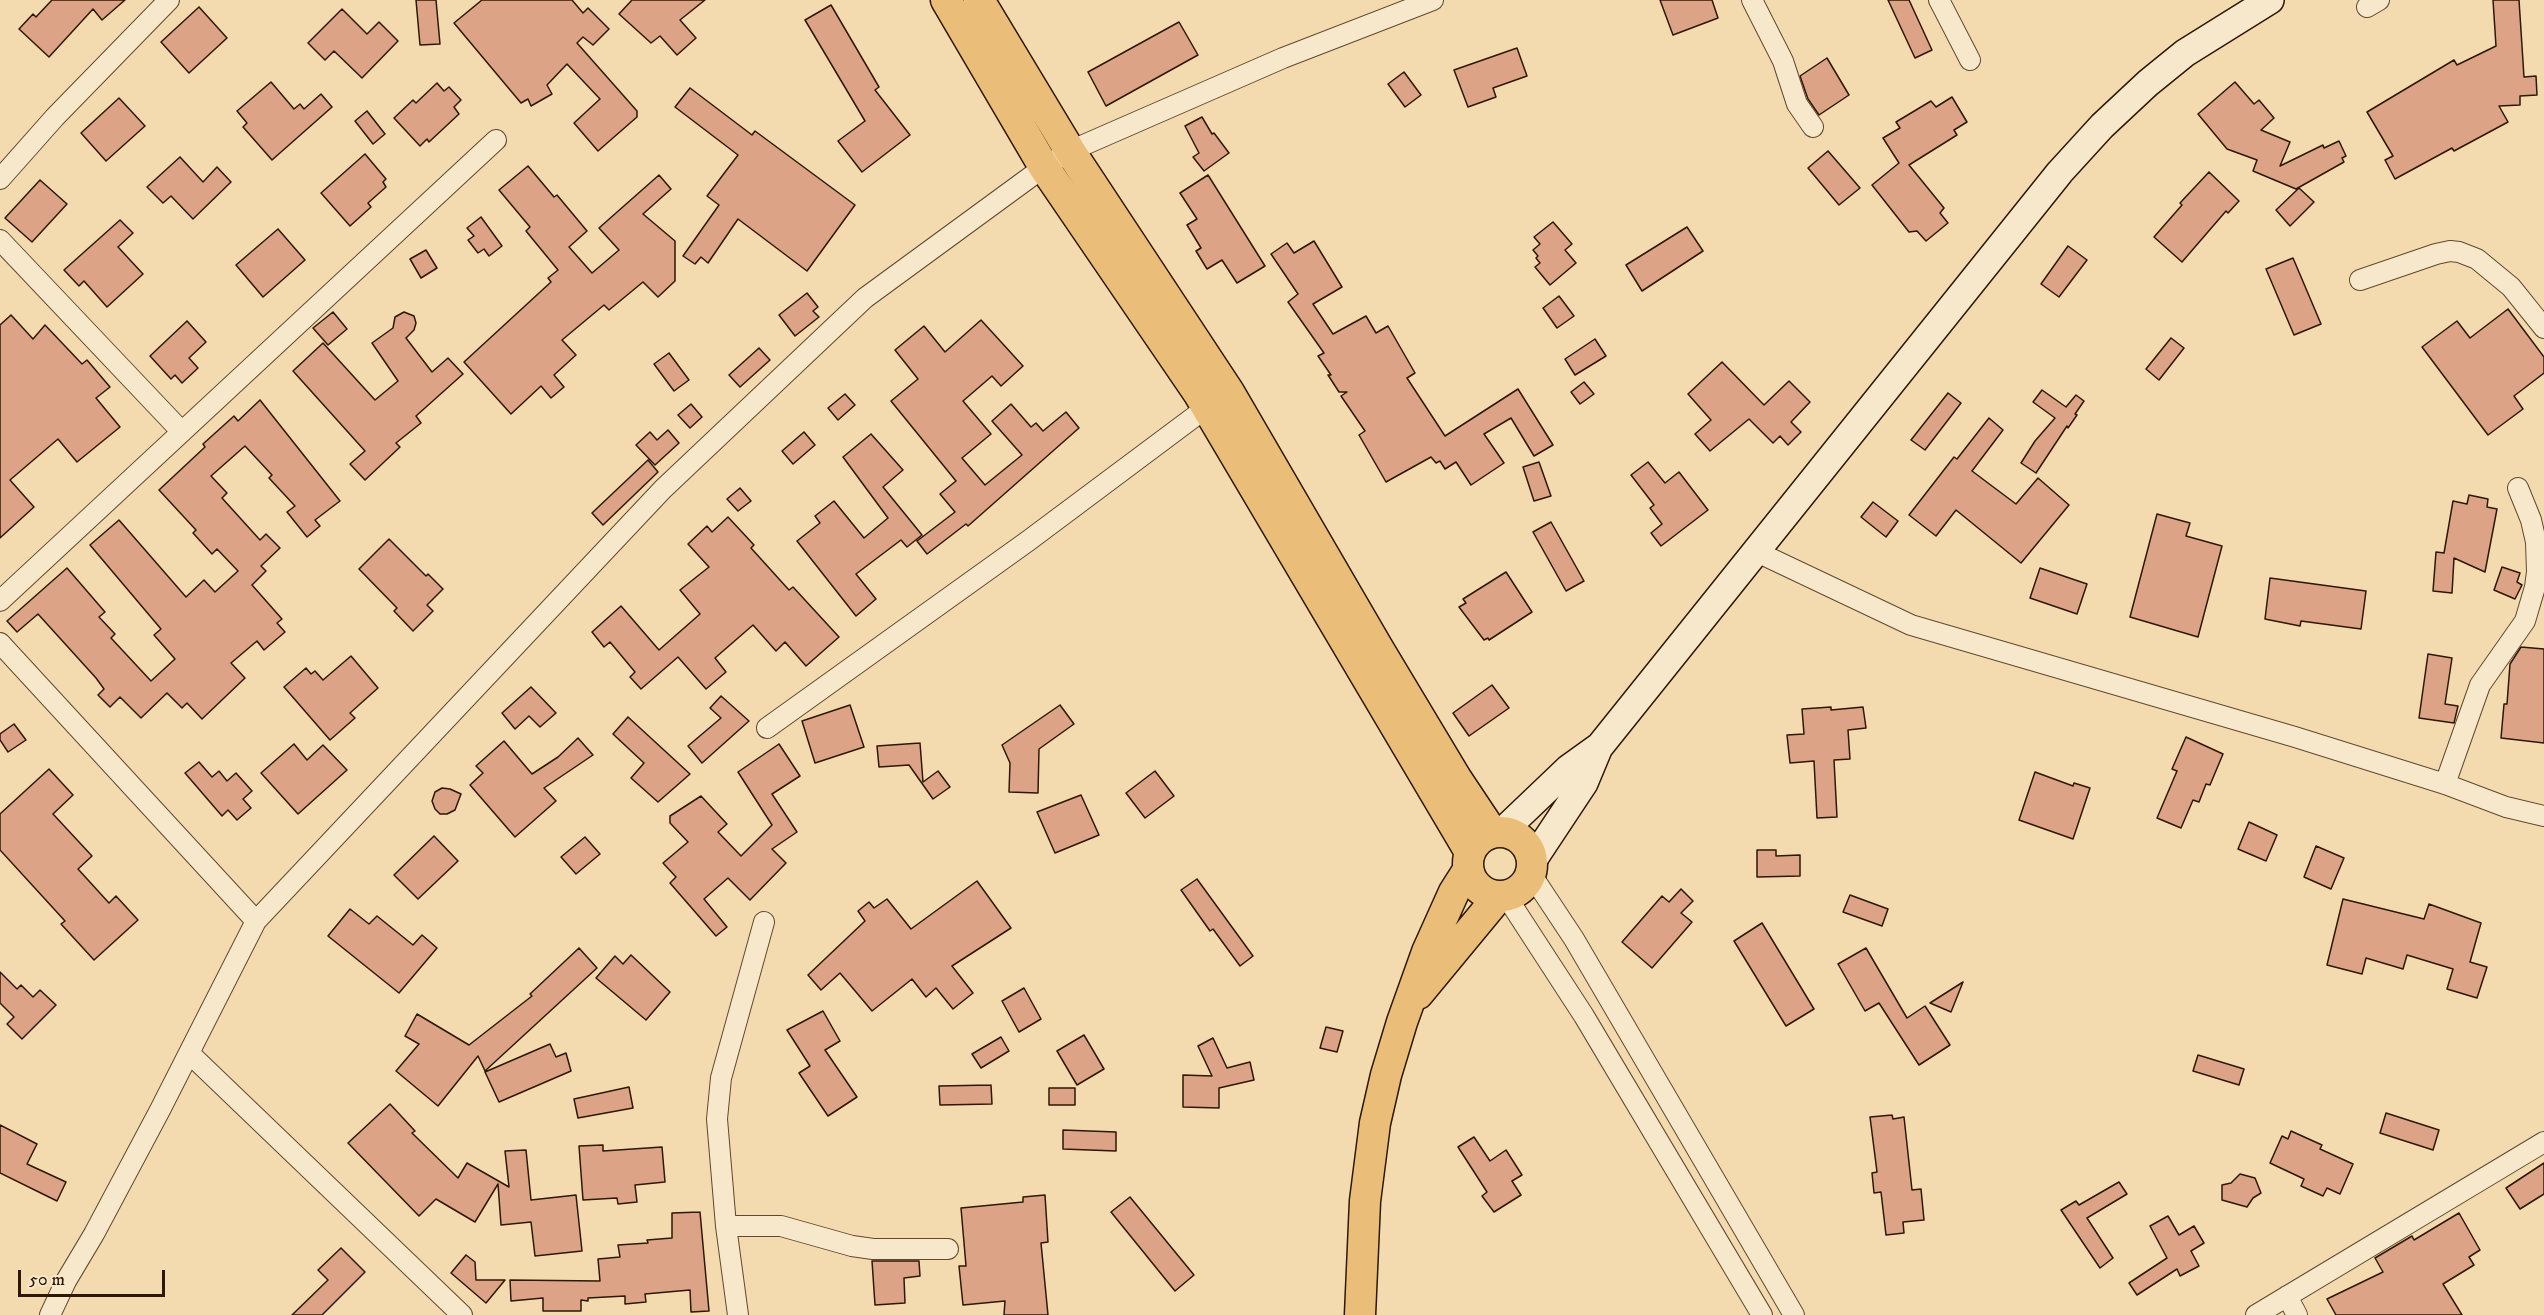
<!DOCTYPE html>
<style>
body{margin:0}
#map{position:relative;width:2544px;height:1315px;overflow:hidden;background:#f4dbaf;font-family:"IM FELL DW Pica",serif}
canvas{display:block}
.scale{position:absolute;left:18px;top:1270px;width:147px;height:27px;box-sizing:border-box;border:3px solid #2d1803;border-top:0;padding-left:8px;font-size:18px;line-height:21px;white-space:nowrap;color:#2d1803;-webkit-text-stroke:4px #f8e8cb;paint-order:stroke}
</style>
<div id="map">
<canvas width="2544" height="1315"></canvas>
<div class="scale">50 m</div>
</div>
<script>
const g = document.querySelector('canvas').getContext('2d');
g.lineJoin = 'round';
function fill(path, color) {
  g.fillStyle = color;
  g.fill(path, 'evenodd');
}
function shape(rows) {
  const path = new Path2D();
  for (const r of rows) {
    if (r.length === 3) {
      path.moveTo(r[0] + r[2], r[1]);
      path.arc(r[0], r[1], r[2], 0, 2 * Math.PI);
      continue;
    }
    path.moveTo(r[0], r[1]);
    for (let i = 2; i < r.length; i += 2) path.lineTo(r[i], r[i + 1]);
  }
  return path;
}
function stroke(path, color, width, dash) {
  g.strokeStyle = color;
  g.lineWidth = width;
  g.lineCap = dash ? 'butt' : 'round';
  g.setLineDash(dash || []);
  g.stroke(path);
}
const building = shape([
 [52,0,125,0,102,20,93,9,49,57,19,29,33,14,36,17,52,0],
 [416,0,436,0,440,44,420,45,416,0],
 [482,0,572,0,583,13,588,8,609,29,593,45,583,37,577,43,637,111,637,117,598,151,574,123,600,99,567,64,547,85,552,94,531,106,528,99,521,103,454,23,482,0],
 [632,0,705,0,680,20,696,38,677,55,660,36,651,43,619,14,632,0],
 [1660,0,1712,0,1718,18,1673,35,1660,0],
 [1888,0,1909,0,1932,50,1915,58,1888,0],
 [2493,0,2519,0,2524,77,2536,76,2537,95,2520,96,2520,105,2499,106,2508,122,2454,151,2452,148,2395,179,2385,160,2393,156,2367,112,2454,60,2457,65,2496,46,2493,0],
 [831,5,879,87,875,90,910,135,862,172,838,141,865,121,805,20,831,5],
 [199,7,227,38,189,73,161,42,199,7],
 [342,9,367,34,379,22,398,41,362,78,334,51,325,60,308,43,342,9],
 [1179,22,1198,55,1106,106,1088,72,1179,22],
 [1517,48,1527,76,1493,88,1496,97,1468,107,1454,70,1517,48],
 [1827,58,1849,95,1819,115,1808,99,1800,76,1827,58],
 [1404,72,1421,95,1405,107,1388,84,1404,72],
 [271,82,294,109,300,104,304,109,321,94,332,107,272,160,243,127,247,123,237,111,271,82],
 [2235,82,2254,104,2259,100,2274,118,2261,130,2290,142,2280,166,2323,145,2324,148,2339,141,2346,156,2342,158,2344,162,2296,189,2253,171,2257,160,2227,149,2198,114,2235,82],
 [437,83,444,91,449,87,461,100,454,107,459,114,429,142,427,139,420,146,394,118,413,100,416,103,437,83],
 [690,88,752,135,755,131,855,205,807,271,738,219,708,263,701,257,695,264,683,256,719,205,707,196,738,155,675,107,690,88],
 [1952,97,1967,122,1954,130,1957,135,1909,165,1944,208,1940,213,1948,223,1926,241,1917,231,1909,232,1872,185,1899,163,1883,138,1900,128,1896,122,1931,101,1936,107,1952,97],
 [119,98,145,126,106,161,81,133,119,98],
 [367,111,385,134,373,144,355,121,367,111],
 [1202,117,1212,134,1214,133,1229,153,1204,171,1193,157,1199,153,1185,126,1202,117],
 [1828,151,1860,188,1839,205,1808,168,1828,151],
 [365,154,386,179,383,182,386,187,368,203,371,207,350,226,321,193,365,154],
 [180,157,203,182,217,167,231,182,193,219,171,196,163,203,147,187,180,157],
 [528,166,554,197,557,195,587,231,569,247,592,273,619,250,599,228,659,175,671,189,643,214,675,241,675,281,658,297,643,282,609,310,604,305,562,340,576,355,554,375,564,387,551,398,541,386,511,414,464,362,551,282,548,278,558,270,526,231,530,227,499,190,528,166],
 [2209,172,2239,201,2228,213,2226,211,2182,262,2154,237,2182,205,2180,203,2209,172],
 [1208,175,1265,266,1237,283,1222,260,1207,269,1196,251,1201,248,1187,225,1197,219,1180,193,1208,175],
 [40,180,67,204,32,242,5,218,40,180],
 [2299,188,2314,202,2290,226,2276,210,2299,188],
 [481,217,502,246,489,256,484,249,478,253,468,240,474,236,467,228,481,217],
 [120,220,133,233,118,247,143,274,107,307,84,281,79,286,64,270,120,220],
 [1553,222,1572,244,1565,250,1576,263,1550,285,1535,267,1540,263,1536,258,1538,256,1533,250,1540,244,1534,237,1553,222],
 [1687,227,1703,251,1642,291,1626,265,1687,227],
 [278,229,305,260,263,297,236,265,278,229],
 [1314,241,1342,287,1313,304,1333,334,1366,316,1376,333,1388,326,1415,373,1407,378,1445,436,1518,389,1553,445,1534,456,1511,418,1484,434,1504,463,1471,485,1456,462,1445,469,1440,461,1436,463,1431,457,1386,482,1359,435,1365,431,1341,396,1347,392,1339,392,1328,375,1331,375,1318,356,1324,353,1288,302,1298,294,1271,254,1287,243,1294,253,1314,241],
 [2068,246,2087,260,2059,297,2041,284,2068,246],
 [426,250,437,268,421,278,410,259,426,250],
 [2293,258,2321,324,2294,335,2266,269,2293,258],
 [807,293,818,307,813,311,819,317,795,336,779,315,807,293],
 [1559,296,1574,316,1557,328,1543,308,1559,296],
 [2508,309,2544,357,2544,373,2514,396,2523,409,2488,435,2422,347,2457,321,2470,338,2508,309],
 [333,312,347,329,328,345,313,328,333,312],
 [404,312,414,316,416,323,414,330,406,338,432,372,448,358,463,374,416,416,421,423,396,443,400,447,365,480,350,464,365,451,293,371,323,343,375,400,398,381,372,343,393,328,395,317,404,312],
 [11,315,33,339,45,325,82,364,87,360,110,387,96,398,120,427,77,462,58,439,10,480,34,507,0,538,0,325,11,315],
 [981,320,1023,366,1001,386,992,376,963,401,991,434,962,458,985,485,1022,455,992,421,1011,404,1031,427,1036,423,1043,431,1066,412,1079,428,968,526,966,524,927,554,917,541,955,512,940,494,956,481,891,401,918,379,895,350,924,326,945,352,981,320],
 [187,321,206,342,189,358,198,368,182,383,175,375,171,379,150,356,187,321],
 [2171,338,2184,348,2159,380,2146,369,2171,338],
 [1595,339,1606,356,1575,375,1565,359,1595,339],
 [759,348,770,360,740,387,729,375,759,348],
 [669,353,689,380,674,391,654,364,669,353],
 [1722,362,1764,405,1789,381,1810,402,1791,422,1801,432,1788,445,1780,436,1773,443,1749,419,1710,451,1695,434,1711,420,1688,394,1722,362],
 [1584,382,1594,394,1580,404,1571,392,1584,382],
 [2042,390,2066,407,2076,395,2084,401,2075,414,2077,415,2068,428,2067,426,2036,473,2021,463,2035,441,2055,418,2033,402,2042,390],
 [1948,393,1961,403,1925,450,1911,440,1948,393],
 [845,394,855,405,838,420,828,408,845,394],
 [260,400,340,501,315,520,320,526,307,537,287,512,295,506,269,478,272,475,245,446,211,476,227,493,222,498,260,540,266,534,280,548,261,566,266,571,252,585,282,619,277,623,285,632,264,650,257,641,231,663,245,678,202,719,187,703,182,708,167,693,141,718,120,697,110,707,98,695,104,689,96,678,38,614,17,632,7,621,67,568,105,612,99,617,115,634,111,638,151,681,175,659,154,635,161,629,90,545,119,520,186,597,204,580,215,592,238,571,217,549,212,554,193,533,196,530,159,490,205,447,203,444,234,416,238,421,260,400],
 [691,404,702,417,690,428,678,415,691,404],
 [1989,418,2003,430,1972,471,2016,504,2038,478,2069,505,2021,563,1956,510,1936,536,1909,515,1954,457,1957,459,1989,418],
 [668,430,679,443,655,465,636,445,650,432,657,440,668,430],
 [804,432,815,445,793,464,782,451,804,432],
 [871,434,903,470,883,487,922,535,907,547,901,540,856,574,876,599,856,616,797,541,820,523,815,516,834,501,864,538,888,518,843,457,871,434],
 [648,460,658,472,603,525,592,513,648,460],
 [1539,462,1551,496,1534,501,1523,467,1539,462],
 [1648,462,1665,483,1679,472,1708,510,1661,546,1651,533,1662,524,1650,508,1654,505,1631,475,1648,462],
 [740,488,751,501,738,511,727,499,740,488],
 [2469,495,2488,499,2487,507,2497,509,2485,572,2454,558,2452,593,2433,591,2436,552,2444,553,2453,501,2467,504,2469,495],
 [1873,502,1898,521,1886,537,1861,517,1873,502],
 [2157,514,2190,523,2186,536,2222,546,2198,637,2130,617,2157,514],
 [728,517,754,545,751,548,789,590,793,587,839,637,806,666,785,642,776,651,753,625,715,658,726,672,706,689,678,657,641,689,630,677,635,672,610,642,604,647,592,632,621,606,659,650,700,614,680,590,709,567,688,544,707,526,712,532,728,517],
 [1551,522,1584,581,1566,591,1533,532,1551,522],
 [389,539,426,576,428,574,443,589,427,605,433,611,413,631,394,611,397,608,359,569,389,539],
 [2502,567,2520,573,2517,582,2522,585,2515,599,2494,590,2502,567],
 [2040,568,2087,584,2077,614,2030,598,2040,568],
 [1506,572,1532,612,1489,640,1488,638,1484,640,1459,607,1466,603,1463,599,1506,572],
 [2270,578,2366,591,2361,629,2301,621,2300,626,2265,619,2270,578],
 [2521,647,2544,649,2544,743,2501,738,2504,704,2507,704,2510,664,2521,647],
 [2428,654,2452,658,2445,704,2458,706,2454,723,2419,718,2428,654],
 [351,656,378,688,350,713,355,718,330,740,284,687,306,668,311,674,315,671,323,680,351,656],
 [1492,685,1509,708,1469,736,1453,713,1492,685],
 [531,687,556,713,540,727,529,716,515,729,502,713,531,687],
 [721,696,749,721,702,763,688,746,721,718,710,708,721,696],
 [850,705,864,747,815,763,802,721,850,705],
 [1060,705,1074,724,1039,749,1038,793,1009,792,1010,763,1002,745,1060,705],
 [1831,707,1831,710,1863,707,1866,728,1848,730,1850,759,1834,760,1837,817,1817,818,1814,761,1790,763,1787,735,1804,734,1802,709,1831,707],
 [628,717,690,774,658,802,631,778,644,763,613,734,628,717],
 [14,724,26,740,8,752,0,740,0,734,14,724],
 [2186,737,2223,754,2210,785,2206,784,2199,802,2193,800,2181,828,2157,818,2177,771,2172,769,2186,737],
 [578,738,593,755,544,788,556,801,515,837,470,785,483,773,476,766,504,741,532,774,558,757,578,738],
 [920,743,923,782,938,771,950,787,933,799,909,765,879,767,877,746,920,743],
 [294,744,307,760,323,745,347,770,298,814,261,773,294,744],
 [779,744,800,776,772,794,797,832,772,849,786,863,750,900,728,878,704,899,727,927,716,936,670,883,676,877,663,863,688,842,670,823,670,816,701,796,727,824,718,832,741,856,772,825,738,772,779,744],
 [199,762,212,777,219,771,227,781,236,773,252,791,243,799,251,808,237,820,228,810,222,816,185,773,199,762],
 [49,769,73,795,53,814,92,856,78,869,109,903,116,896,138,920,94,960,61,924,65,921,0,850,0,814,49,769],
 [1155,771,1174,796,1145,818,1126,793,1155,771],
 [2035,772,2073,786,2074,783,2090,788,2073,839,2019,820,2035,772],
 [442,788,450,789,461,794,455,810,447,814,440,814,435,809,432,801,435,792,442,788],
 [1081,795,1099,835,1055,853,1037,812,1081,795],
 [2249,822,2277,835,2266,861,2238,849,2249,822],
 [434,836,458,861,418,899,394,875,434,836],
 [585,837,600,854,576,874,561,857,585,837],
 [2316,846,2344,858,2331,889,2304,877,2316,846],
 [1757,850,1776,850,1776,856,1800,855,1800,876,1757,877,1757,850],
 [1197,879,1253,956,1240,966,1213,929,1210,931,1181,890,1197,879],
 [977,881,1011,928,952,966,973,993,953,1009,936,988,926,997,912,979,872,1011,840,973,821,990,808,975,865,921,858,911,869,902,874,908,887,899,911,929,977,881],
 [1681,889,1693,901,1681,913,1692,922,1652,968,1622,942,1662,896,1669,902,1681,889],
 [1850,895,1888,909,1882,926,1843,912,1850,895],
 [2343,899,2424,919,2429,904,2481,923,2470,962,2487,967,2477,998,2447,989,2453,969,2407,955,2403,969,2366,958,2362,974,2327,965,2343,899],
 [350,909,369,924,377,916,413,945,422,935,437,948,399,993,328,936,350,909],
 [1762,923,1814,1009,1786,1026,1734,941,1762,923],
 [579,948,597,968,485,1071,478,1056,438,1106,396,1071,419,1044,405,1036,417,1014,469,1045,532,996,530,994,579,948],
 [1866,948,1907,1018,1925,1006,1950,1045,1919,1065,1879,1003,1865,1011,1838,964,1866,948],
 [631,955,670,992,646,1020,596,978,615,956,623,964,631,955],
 [0,972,17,989,21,985,33,997,40,990,56,1005,22,1039,7,1024,14,1017,0,1003,0,972],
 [1963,982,1951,1012,1930,1003,1963,982],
 [1024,988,1041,1019,1019,1032,1002,1001,1024,988],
 [823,1011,840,1041,825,1050,857,1097,828,1116,799,1073,810,1066,787,1030,823,1011],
 [1326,1027,1343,1031,1337,1052,1320,1048,1326,1027],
 [1084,1035,1104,1069,1077,1085,1057,1051,1084,1035],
 [1001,1037,1009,1051,981,1068,972,1054,1001,1037],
 [1213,1038,1227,1068,1250,1062,1254,1080,1219,1088,1219,1108,1183,1107,1183,1075,1212,1076,1198,1046,1213,1038],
 [550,1044,556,1057,566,1053,571,1071,499,1102,485,1072,550,1044],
 [2198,1055,2244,1069,2239,1085,2193,1071,2198,1055],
 [991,1085,992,1104,940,1105,939,1086,991,1085],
 [629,1087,633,1108,578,1118,574,1099,629,1087],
 [1049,1088,1075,1088,1075,1105,1049,1105,1049,1088],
 [390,1104,415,1131,412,1133,458,1178,467,1163,509,1187,505,1151,526,1150,531,1200,576,1195,582,1251,535,1256,531,1222,501,1225,498,1184,475,1222,436,1199,419,1216,348,1143,390,1104],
 [2386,1113,2439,1130,2433,1150,2380,1133,2386,1113],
 [1892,1115,1893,1119,1904,1117,1912,1190,1921,1189,1924,1220,1903,1222,1904,1233,1886,1235,1881,1192,1874,1193,1872,1173,1877,1172,1870,1117,1892,1115],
 [0,1125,37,1144,27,1164,66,1182,57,1201,0,1173,0,1125],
 [1063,1130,1116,1132,1116,1151,1063,1149,1063,1130],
 [2291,1131,2322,1145,2320,1149,2353,1164,2340,1194,2327,1188,2323,1196,2301,1186,2304,1179,2270,1163,2282,1136,2288,1139,2291,1131],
 [1474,1137,1490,1161,1506,1150,1522,1175,1512,1181,1521,1195,1494,1212,1482,1196,1487,1192,1458,1147,1474,1137],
 [603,1145,603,1151,662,1147,665,1182,635,1185,637,1202,618,1204,617,1198,583,1200,579,1146,603,1145],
 [2544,1163,2544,1194,2520,1209,2506,1188,2544,1163],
 [2240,1174,2255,1178,2261,1193,2253,1198,2247,1207,2222,1200,2222,1185,2231,1183,2240,1174],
 [2119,1182,2127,1194,2087,1218,2113,1258,2100,1268,2061,1210,2076,1201,2079,1205,2119,1182],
 [1045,1195,1048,1242,1041,1243,1048,1315,1004,1315,1005,1301,963,1305,959,1266,966,1266,961,1208,1023,1202,1023,1197,1045,1195],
 [1130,1197,1194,1275,1175,1291,1111,1212,1130,1197],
 [700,1212,709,1311,691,1312,690,1290,645,1294,646,1302,625,1304,625,1296,588,1298,588,1301,581,1300,581,1311,543,1311,543,1298,511,1301,510,1280,600,1281,598,1259,620,1257,618,1245,648,1243,647,1240,672,1238,672,1213,700,1212],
 [2459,1213,2480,1250,2469,1257,2474,1265,2443,1284,2462,1315,2336,1315,2327,1299,2383,1272,2375,1258,2412,1236,2414,1240,2459,1213],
 [2168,1216,2179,1235,2194,1226,2204,1243,2191,1251,2199,1266,2180,1276,2177,1269,2137,1295,2129,1283,2167,1258,2150,1226,2168,1216],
 [341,1248,365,1272,322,1315,292,1315,328,1280,318,1270,341,1248],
 [466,1255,475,1262,476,1280,505,1280,486,1303,451,1273,466,1255],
 [872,1261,919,1261,920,1276,904,1278,905,1303,875,1305,872,1261]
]);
fill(building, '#dca387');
stroke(building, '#2d1803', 1.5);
const minor = shape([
 [1752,0,1783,61,1797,104,1813,127],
 [1939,0,1970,60],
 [2367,7,2379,0],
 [0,179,55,117,169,0],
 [0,240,182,432],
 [2360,280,2436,254,2450,251,2459,252,2477,259,2511,287,2544,328],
 [1757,552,1911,625,2295,737,2445,784,2506,807,2544,816],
 [0,601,496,140],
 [0,643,256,921],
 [767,728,1028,541,1206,408],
 [2445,784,2480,685,2525,621,2535,587,2537,572,2536,542,2531,520,2518,488],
 [1531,874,1574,939,1794,1315],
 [1506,896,1584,1016,1762,1315],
 [189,1053,462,1315],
 [726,1226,781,1226,852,1246,873,1249,948,1249],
 [2287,1296,2297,1315],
 [50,1315,66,1281,94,1234,160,1110,256,921,663,489,865,298,1044,167,1070,151,1283,58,1433,0],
 [738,1315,726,1226,717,1119,721,1078,764,922],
 [2256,1315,2544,1142]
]);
const secondary = shape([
 [1503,831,1568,769,1600,746,2060,172,2102,126,2148,83,2185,53,2270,0],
 [1533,860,1584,783,1599,747]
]);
const primary = shape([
 [946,0,1044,167,1199,394,1470,852],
 [979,0,1070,151,1229,392,1378,648,1456,778,1492,832],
 [1500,864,32],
 [1418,994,1499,896],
 [1360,1315,1365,1201,1375,1123,1386,1075,1402,1022,1427,952,1454,892,1468,870]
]);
stroke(minor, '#5f492e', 22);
stroke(secondary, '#2d1803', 30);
stroke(primary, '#2d1803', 33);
stroke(minor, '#f8e8cb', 20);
stroke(secondary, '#f8e8cb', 27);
stroke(primary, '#eabe78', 30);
</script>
